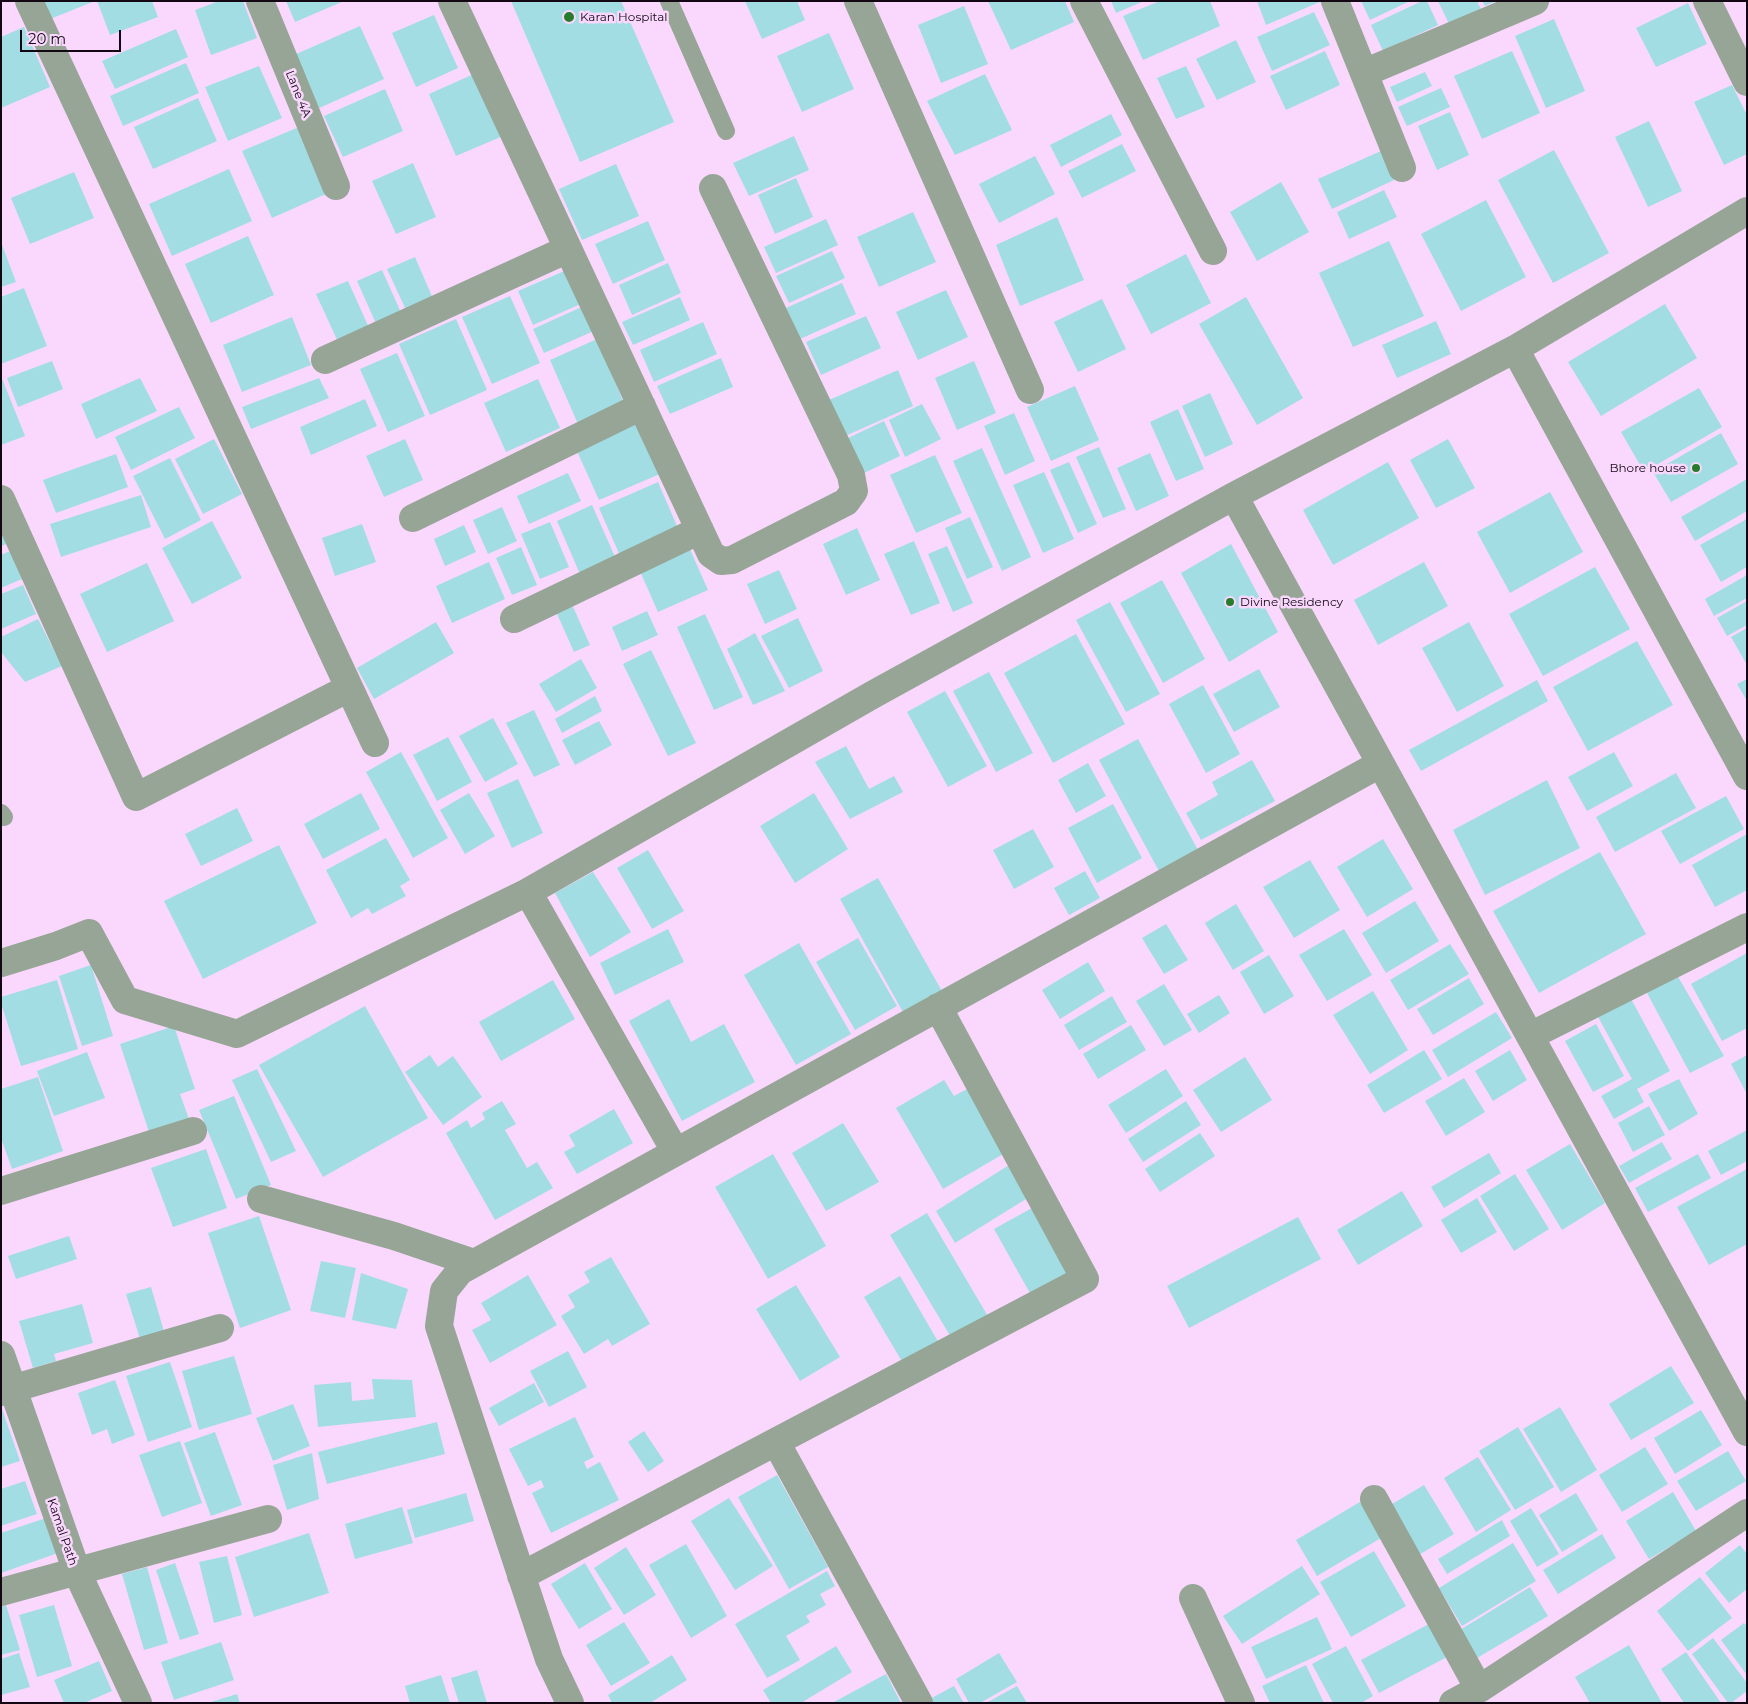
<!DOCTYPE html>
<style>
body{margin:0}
#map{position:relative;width:1748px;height:1704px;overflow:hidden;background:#fad8fd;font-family:Montserrat,sans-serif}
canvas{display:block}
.frame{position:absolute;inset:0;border:2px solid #120713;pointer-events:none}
.scale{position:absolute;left:20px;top:30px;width:101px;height:22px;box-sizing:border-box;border:2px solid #120713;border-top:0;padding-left:6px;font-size:15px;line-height:18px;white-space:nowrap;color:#120713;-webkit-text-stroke:4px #fad8fd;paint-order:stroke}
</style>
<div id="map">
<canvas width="1748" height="1704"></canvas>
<div class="frame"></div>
<div class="scale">20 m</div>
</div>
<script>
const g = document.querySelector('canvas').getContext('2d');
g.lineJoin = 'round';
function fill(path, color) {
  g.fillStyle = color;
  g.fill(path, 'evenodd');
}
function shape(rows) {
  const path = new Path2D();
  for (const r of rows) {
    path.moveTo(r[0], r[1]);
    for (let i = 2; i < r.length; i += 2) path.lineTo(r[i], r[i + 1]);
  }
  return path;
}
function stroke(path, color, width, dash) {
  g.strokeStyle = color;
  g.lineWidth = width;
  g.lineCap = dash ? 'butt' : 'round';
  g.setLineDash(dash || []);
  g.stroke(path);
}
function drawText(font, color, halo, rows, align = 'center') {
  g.font = font + ' Montserrat,sans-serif';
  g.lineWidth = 5;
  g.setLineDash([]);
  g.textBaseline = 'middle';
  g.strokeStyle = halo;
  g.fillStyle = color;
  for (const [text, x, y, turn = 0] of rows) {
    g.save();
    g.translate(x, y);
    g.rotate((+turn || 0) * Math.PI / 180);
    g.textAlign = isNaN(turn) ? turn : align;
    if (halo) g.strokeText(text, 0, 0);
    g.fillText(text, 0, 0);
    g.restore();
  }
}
fill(shape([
 [43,1,95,1,50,19],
 [97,1,152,1,158,17,110,35],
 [219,1,243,1,257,38,211,55,195,10],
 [286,1,344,1,295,22],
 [511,1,621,1,674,122,580,162],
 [745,1,797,1,805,20,762,39],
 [988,1,1065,1,1074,22,1011,50],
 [1111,1,1144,1,1116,13],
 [1160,1,1210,1,1220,26,1143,60,1123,16],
 [1257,1,1322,1,1266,25],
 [1361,1,1410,1,1370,20],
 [1422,1,1427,1,1438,25,1383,51,1371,25],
 [1438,1,1477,1,1482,11,1450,26],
 [1482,1,1496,1,1485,6],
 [1688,3,1707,44,1656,67,1636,28],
 [964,6,988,64,941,83,918,25],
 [1314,12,1330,45,1272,71,1257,37],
 [434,15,458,68,416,87,392,33],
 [1554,19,1585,91,1546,108,1515,36],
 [360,26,384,79,317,109,294,55],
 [24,27,50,87,1,108,1,37],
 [176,29,188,57,115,89,102,61],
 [829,33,854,89,802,112,777,56],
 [1236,40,1256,82,1217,100,1196,59],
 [1325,51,1340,85,1286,110,1270,76],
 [1512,51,1540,113,1482,139,1454,76],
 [186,63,199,93,123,126,110,96],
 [259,66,282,118,228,141,205,87],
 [1186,66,1205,107,1176,119,1157,78],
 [1425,72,1432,86,1397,102,1390,87],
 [476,73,503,136,456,156,429,94],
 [985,74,1012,130,955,155,927,101],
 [1732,85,1747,115,1747,154,1724,165,1694,102],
 [1441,88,1450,107,1407,126,1398,107],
 [385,89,403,131,343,157,324,116],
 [198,98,217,141,153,169,134,127],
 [1450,112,1469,155,1437,170,1418,126],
 [1111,114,1122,135,1061,167,1050,145],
 [1649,121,1682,191,1648,207,1615,137],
 [306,124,335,190,272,218,242,151],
 [794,136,809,170,749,196,733,163],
 [1122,144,1136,171,1082,198,1068,171],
 [1554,150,1609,253,1553,283,1498,180],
 [1381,151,1394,180,1332,209,1318,179],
 [1035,156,1055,194,999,223,979,184],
 [413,163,436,217,396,234,372,181],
 [616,164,639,216,582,240,559,189],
 [229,169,252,221,172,256,149,204],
 [74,172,94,218,30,244,11,198],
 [796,178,813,217,775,234,758,195],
 [1281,182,1309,232,1257,261,1230,212],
 [1384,190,1397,217,1349,239,1337,212],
 [1486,200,1526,277,1461,311,1421,234],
 [913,212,936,262,879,287,857,237],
 [1057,217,1084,280,1020,306,996,245],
 [826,219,838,245,776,273,764,247],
 [648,221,665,260,613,284,595,244],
 [248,236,274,295,211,323,185,264],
 [1389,241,1424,316,1353,347,1319,273],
 [1,242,16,282,1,287],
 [832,251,845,278,789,303,776,276],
 [1186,254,1211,303,1151,334,1126,285],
 [415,257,434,301,407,312,387,269],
 [668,263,681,293,632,315,619,285],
 [569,269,583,303,533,325,518,291],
 [382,270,403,317,378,328,357,281],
 [348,281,370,330,339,344,316,294],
 [842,283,856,314,800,339,786,308],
 [24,288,47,346,1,364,1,297],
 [946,290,968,337,918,360,896,312],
 [510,296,540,363,492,384,462,317],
 [680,297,690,320,633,345,622,322],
 [1246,297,1303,398,1257,425,1199,324],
 [1102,299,1126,349,1078,372,1054,322],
 [1665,304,1697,358,1601,416,1568,362],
 [586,305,596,330,544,353,533,329],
 [866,316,881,348,821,375,806,342],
 [292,317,311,365,242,392,223,345],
 [456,319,487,390,430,415,399,344],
 [1436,321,1451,354,1397,378,1382,345],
 [703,322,717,354,654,382,640,350],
 [597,339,624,403,578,424,550,360],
 [397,353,425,416,388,432,360,369],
 [721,358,733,387,670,414,657,386],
 [52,361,63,389,18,407,7,378],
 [974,361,996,413,957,430,935,378],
 [898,370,913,406,845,436,829,400],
 [1,376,25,436,1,445],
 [140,378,157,411,96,439,81,404],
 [319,378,329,398,251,429,242,407],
 [538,379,560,428,506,452,484,403],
 [1075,386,1099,440,1051,461,1027,407],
 [1699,388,1722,427,1644,472,1621,432],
 [1210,393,1233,444,1205,457,1182,406],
 [365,399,377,426,311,455,300,427],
 [922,404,941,439,905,457,889,420],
 [179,407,195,438,131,470,115,437],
 [1178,409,1204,469,1176,481,1150,422],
 [1014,413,1035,461,1005,475,984,426],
 [884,421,900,456,864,473,848,438],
 [637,422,660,474,599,500,576,449],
 [1721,433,1738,464,1671,502,1653,472],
 [214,439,242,494,203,514,175,459],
 [405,439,423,480,384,497,366,456],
 [1448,439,1475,488,1436,508,1410,460],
 [1099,447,1126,509,1103,518,1076,457],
 [982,448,1031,557,1002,571,953,461],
 [1150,453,1169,496,1136,511,1117,468],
 [116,454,128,487,56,513,43,480],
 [935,455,962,513,916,533,890,475],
 [170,458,201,520,165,539,133,476],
 [1069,462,1097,524,1078,533,1050,470],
 [1388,462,1419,518,1333,565,1303,510],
 [1044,472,1074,539,1043,553,1013,485],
 [568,473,581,501,529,524,517,496],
 [1747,479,1747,511,1695,541,1681,517],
 [658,482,680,533,621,558,599,508],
 [1550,492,1583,552,1510,593,1477,532],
 [141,495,151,527,61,557,50,524],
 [592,505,616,559,580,574,557,521],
 [502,507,517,541,488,554,473,520],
 [970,517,993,567,967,579,945,528],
 [1747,519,1747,567,1721,582,1700,545],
 [212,521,242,578,192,604,162,548],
 [550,522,569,567,540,579,521,534],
 [362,524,376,562,335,576,322,538],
 [1,525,9,543,1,546],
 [464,525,476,552,445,566,434,539],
 [857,528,880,580,846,595,823,544],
 [914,541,940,603,911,615,884,554],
 [1231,544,1278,632,1229,662,1181,573],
 [947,546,973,603,953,612,928,554],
 [521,547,537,585,512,595,496,558],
 [689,547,708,590,658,612,639,569],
 [10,551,22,579,1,588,1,555],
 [489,562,505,599,452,623,436,586],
 [1424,562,1448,606,1378,645,1354,600],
 [147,563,174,621,107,652,80,594],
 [1595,567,1630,629,1543,676,1509,614],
 [779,570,797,609,765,624,747,584],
 [1747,575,1747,598,1714,616,1705,599],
 [1162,580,1205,659,1163,683,1120,603],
 [23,585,36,614,1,629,1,594],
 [570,600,590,645,574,652,554,607],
 [1747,601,1747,625,1727,636,1717,618],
 [1110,602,1160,694,1126,712,1076,620],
 [647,611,658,635,622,651,612,627],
 [705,614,743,697,714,710,677,627],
 [798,618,823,671,789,688,761,636],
 [38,619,62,666,25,682,1,652,1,637],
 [436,622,454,653,374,699,357,668],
 [1469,622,1504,686,1457,712,1422,648],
 [1747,628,1747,665,1731,637],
 [755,633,785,691,753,705,727,649],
 [1076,634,1125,724,1053,763,1004,673],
 [1637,641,1673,705,1588,751,1553,687],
 [651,650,696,743,668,756,623,664],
 [581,659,597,688,556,712,539,684],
 [1259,669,1280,707,1234,732,1213,694],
 [989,672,1033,753,996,772,953,691],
 [1747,679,1747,701,1737,684],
 [1537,680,1548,701,1421,771,1409,750],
 [1203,685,1240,754,1206,773,1169,704],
 [945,691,987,766,948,787,907,712],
 [595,696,602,711,562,733,555,719],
 [534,710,560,765,534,777,506,723],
 [493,718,518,764,485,782,459,736],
 [599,721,612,745,575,765,562,740],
 [448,737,472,782,437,801,413,755],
 [1138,739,1199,852,1160,873,1099,760],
 [846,746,869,789,894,776,903,792,850,819,815,762],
 [401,752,448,838,413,858,366,772],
 [1614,752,1633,786,1587,811,1568,777],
 [1252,760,1275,801,1201,840,1186,813,1218,795,1212,782],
 [1088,763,1106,796,1076,813,1058,780],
 [1676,773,1696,808,1615,852,1596,817],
 [518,779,543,833,512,848,487,793],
 [1547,780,1580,848,1485,895,1453,830],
 [361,793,380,829,323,859,304,824],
 [469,793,495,836,465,854,440,810],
 [814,793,848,849,795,883,760,826],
 [1726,796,1744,829,1680,864,1661,831],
 [1113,804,1142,858,1097,883,1068,828],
 [237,808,253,841,201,866,185,834],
 [1033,829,1054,867,1014,889,993,850],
 [1747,834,1747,890,1715,907,1692,865],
 [386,838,410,880,400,886,406,896,372,914,368,908,351,918,326,870],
 [1383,839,1413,889,1367,917,1337,867],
 [279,845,317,923,203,979,164,901],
 [648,850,684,911,652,929,617,868],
 [1600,852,1646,934,1539,993,1493,911],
 [1310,860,1340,910,1294,938,1263,887],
 [1085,871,1100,898,1069,915,1054,888],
 [593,872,631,932,590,957,555,893],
 [878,878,943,993,904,1014,840,899],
 [1415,901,1439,941,1386,973,1362,933],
 [1236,904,1264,951,1233,970,1205,923],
 [1166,924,1188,960,1164,974,1142,938],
 [668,929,684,962,615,995,600,963],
 [1344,929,1372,975,1327,1001,1299,955],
 [858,938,897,1006,855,1030,816,962],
 [799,943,851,1034,796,1065,744,975],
 [1450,944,1469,974,1408,1010,1390,980],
 [1747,953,1747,1028,1722,1041,1691,984],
 [1269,955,1294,996,1264,1014,1240,972],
 [1088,962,1105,991,1060,1019,1042,990],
 [91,965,113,1036,82,1046,59,976],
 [1677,975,1724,1056,1690,1073,1647,993],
 [1469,978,1484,1004,1433,1035,1417,1009],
 [57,980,78,1049,21,1066,1,1003,1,997],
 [553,980,575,1019,501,1061,479,1022],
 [1164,984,1192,1030,1164,1046,1136,1001],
 [1373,991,1408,1050,1370,1074,1333,1015],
 [1219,995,1230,1013,1199,1033,1187,1014],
 [1112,996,1127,1022,1079,1050,1064,1025],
 [1630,997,1670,1071,1637,1089,1644,1102,1614,1119,1601,1096,1632,1079,1597,1015],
 [669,999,691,1042,724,1024,755,1082,682,1121,629,1021],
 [365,1006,428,1118,323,1177,259,1065],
 [1496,1012,1512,1038,1448,1077,1432,1050],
 [1596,1024,1624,1076,1593,1092,1565,1041],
 [1131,1025,1146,1050,1098,1079,1083,1054],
 [174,1026,195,1089,180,1094,190,1122,150,1135,120,1044],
 [1424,1050,1442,1079,1384,1113,1367,1085],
 [1510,1050,1527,1080,1493,1101,1475,1071],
 [87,1052,105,1098,54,1116,37,1071],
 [430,1055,438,1067,453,1056,482,1097,443,1125,405,1072],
 [1747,1055,1747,1094,1731,1064],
 [1245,1057,1272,1100,1221,1132,1193,1090],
 [257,1069,296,1151,271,1162,232,1080],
 [1166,1069,1183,1096,1126,1133,1108,1105],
 [38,1077,63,1151,12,1169,1,1138,1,1089],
 [1464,1078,1485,1112,1446,1136,1425,1101],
 [1679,1079,1698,1114,1669,1131,1648,1094],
 [944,1080,954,1096,967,1089,1005,1153,943,1189,896,1108],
 [234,1096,271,1185,236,1199,199,1110],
 [502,1101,516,1124,505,1130,527,1168,537,1162,553,1188,495,1220,446,1133,467,1120,471,1128,485,1119,482,1113],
 [1186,1101,1201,1125,1143,1162,1128,1139],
 [1649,1106,1665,1135,1633,1152,1618,1123],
 [614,1109,633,1143,577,1174,564,1152,575,1146,569,1135],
 [843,1123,879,1182,826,1211,792,1153],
 [1747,1130,1747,1161,1721,1175,1708,1151],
 [1200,1133,1215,1156,1160,1192,1145,1169],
 [1662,1142,1672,1159,1629,1183,1619,1166],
 [1570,1144,1605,1203,1562,1230,1526,1170],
 [206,1149,227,1208,173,1227,151,1168],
 [1489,1153,1501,1173,1444,1208,1431,1187],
 [773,1154,826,1246,768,1279,715,1187],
 [1698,1154,1711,1178,1648,1212,1635,1188],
 [1014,1162,1034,1194,955,1243,936,1211],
 [1747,1169,1747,1244,1709,1265,1677,1207],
 [1515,1174,1549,1229,1514,1251,1480,1196],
 [1402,1191,1423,1226,1358,1265,1337,1230],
 [1477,1198,1497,1232,1461,1253,1441,1220],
 [1041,1203,1081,1277,1035,1302,994,1229],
 [927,1213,989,1318,952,1339,890,1235],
 [259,1216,291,1310,240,1328,208,1233],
 [1298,1217,1321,1259,1189,1328,1167,1286],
 [69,1236,77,1259,16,1279,8,1256],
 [611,1257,650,1324,612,1346,608,1339,584,1354,561,1316,575,1307,568,1295,590,1282,584,1272],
 [321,1261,356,1268,345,1318,310,1311],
 [361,1273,408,1289,396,1329,352,1320],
 [528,1275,557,1325,490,1363,472,1330,491,1320,481,1303],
 [900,1276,940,1345,904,1365,864,1297],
 [796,1285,840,1357,800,1381,756,1309],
 [151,1287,165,1335,141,1342,126,1294],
 [82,1304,93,1343,54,1354,56,1361,33,1368,19,1321],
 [568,1351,587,1387,549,1407,530,1371],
 [234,1356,252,1414,199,1430,182,1371],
 [170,1362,192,1427,148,1442,126,1376],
 [1671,1366,1694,1403,1631,1440,1609,1404],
 [372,1379,412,1380,416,1417,318,1427,314,1385,351,1382,352,1401,374,1399],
 [115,1380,135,1435,112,1444,107,1429,92,1435,78,1393],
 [534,1383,544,1402,499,1426,489,1408],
 [293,1404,310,1446,273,1461,256,1418],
 [1,1406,20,1461,1,1467],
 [1560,1407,1597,1470,1561,1492,1523,1429],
 [1701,1410,1722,1445,1675,1474,1654,1438],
 [575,1417,594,1457,584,1462,587,1469,600,1462,619,1500,551,1533,532,1493,544,1487,541,1480,528,1486,509,1449],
 [437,1422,445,1454,327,1484,318,1452],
 [1518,1427,1554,1487,1515,1510,1479,1451],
 [644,1431,664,1461,648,1472,628,1442],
 [215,1432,242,1505,211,1516,184,1443],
 [180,1441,202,1503,162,1517,139,1455],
 [1645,1447,1668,1484,1622,1512,1599,1475],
 [1728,1451,1746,1481,1696,1511,1677,1481],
 [312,1453,319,1499,287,1510,273,1465],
 [1478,1457,1511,1510,1476,1532,1444,1478],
 [777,1475,828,1567,789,1589,738,1497],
 [25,1481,37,1514,1,1526,1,1489],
 [1424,1485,1454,1534,1417,1556,1387,1507],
 [1673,1492,1696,1531,1649,1559,1626,1521],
 [466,1493,474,1521,415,1538,407,1510],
 [1576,1493,1598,1530,1562,1552,1539,1515],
 [729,1498,773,1566,735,1590,691,1521],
 [1365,1499,1386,1535,1317,1576,1296,1540],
 [402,1507,413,1543,355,1559,345,1524],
 [1531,1508,1559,1554,1537,1567,1510,1521],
 [46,1518,58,1553,1,1573,1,1533],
 [1502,1520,1510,1536,1447,1574,1438,1559],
 [309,1533,329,1593,254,1617,235,1557],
 [1602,1534,1616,1558,1558,1594,1543,1570],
 [1513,1543,1536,1581,1462,1626,1439,1588],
 [686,1544,727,1616,691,1638,649,1565],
 [1740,1545,1747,1554,1747,1589,1729,1603,1705,1573],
 [626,1547,656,1595,624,1615,594,1568],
 [1374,1551,1406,1606,1351,1637,1320,1582],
 [227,1556,242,1615,214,1623,199,1562],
 [175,1563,199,1634,180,1640,156,1570],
 [585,1563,612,1609,579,1629,551,1584],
 [1302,1566,1320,1594,1242,1644,1223,1616],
 [147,1567,168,1643,144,1650,122,1574],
 [827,1571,835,1586,820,1594,826,1605,806,1616,810,1622,786,1636,800,1660,767,1678,735,1624],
 [1700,1577,1732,1618,1688,1651,1657,1611],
 [1530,1587,1548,1616,1472,1661,1455,1633],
 [6,1605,20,1650,1,1655,1,1607],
 [54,1605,72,1666,37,1677,19,1615],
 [1317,1617,1332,1649,1266,1679,1251,1647],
 [624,1622,650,1663,611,1686,586,1645],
 [1744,1623,1747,1626,1747,1675,1721,1640],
 [1429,1624,1447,1657,1379,1693,1361,1660],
 [1713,1638,1747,1683,1747,1691,1731,1703,1728,1703,1692,1654],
 [221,1642,234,1680,174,1700,161,1662],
 [1629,1645,1662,1703,1590,1703,1575,1677],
 [836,1646,852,1672,801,1703,771,1703,763,1690],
 [1346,1646,1373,1696,1361,1703,1333,1703,1312,1664],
 [1686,1652,1721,1703,1684,1703,1661,1669],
 [19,1653,30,1687,1,1695,1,1659],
 [999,1653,1017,1682,980,1703,969,1703,956,1679],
 [672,1655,687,1680,650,1703,612,1703,608,1695],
 [99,1661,112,1691,84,1703,64,1703,54,1680],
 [1306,1665,1324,1703,1270,1703,1262,1686],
 [477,1670,487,1703,459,1703,451,1678],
 [886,1674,901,1703,832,1703],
 [441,1675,450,1703,410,1703,405,1686],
 [954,1686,964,1703,929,1703,928,1700],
 [1017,1686,1027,1703,986,1703],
 [237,1694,240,1703,211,1703,211,1702]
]), '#a1dde3');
stroke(shape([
 [669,1,726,131],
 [1,813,4,817]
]), '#96a595', 18);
stroke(shape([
 [29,1,375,743],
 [260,1,336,186],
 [452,1,711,554,721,561,732,560,846,502,854,491,851,475,713,188],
 [858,1,1030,390],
 [1084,1,1213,251],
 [1335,1,1402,168],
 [1707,1,1747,82],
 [1364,73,1535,1],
 [1515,349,1747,776],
 [325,360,568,249],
 [1234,496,1747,1432],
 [1,499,136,797,349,688],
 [413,518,642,406],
 [514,619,700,530],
 [528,892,675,1151],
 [1,963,56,946,89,933,125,1000,237,1034,528,892,874,694,1234,496,1515,349,1747,211],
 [1530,1036,1747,927],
 [1,1191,193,1131],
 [261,1199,394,1236,474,1263],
 [1,1355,77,1572,138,1703],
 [1,1392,220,1328],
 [776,1442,919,1703],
 [1374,1499,1479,1689],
 [521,1576,1085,1279,938,1007],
 [1,1592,268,1519],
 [1193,1598,1241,1703],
 [570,1703,549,1659,439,1326,444,1291,460,1271,1380,764],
 [1453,1703,1479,1689,1747,1513]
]), '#96a595', 28);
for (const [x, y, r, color] of [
 [569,17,6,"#267c2a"],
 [1696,468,5,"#267c2a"],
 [1230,602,5,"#267c2a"]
]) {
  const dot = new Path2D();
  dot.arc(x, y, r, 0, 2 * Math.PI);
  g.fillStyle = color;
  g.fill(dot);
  stroke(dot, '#fad8fd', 2);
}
drawText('12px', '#120713', '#fad8fd', [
 ["Karan Hospital",580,17],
 ["Bhore house",1686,468,"right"],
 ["Divine Residency",1240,602]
], 'left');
drawText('12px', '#120713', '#fad8fd', [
 ["Lane 4A",298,94,68],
 ["Kamal Path",62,1532,71]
]);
</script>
